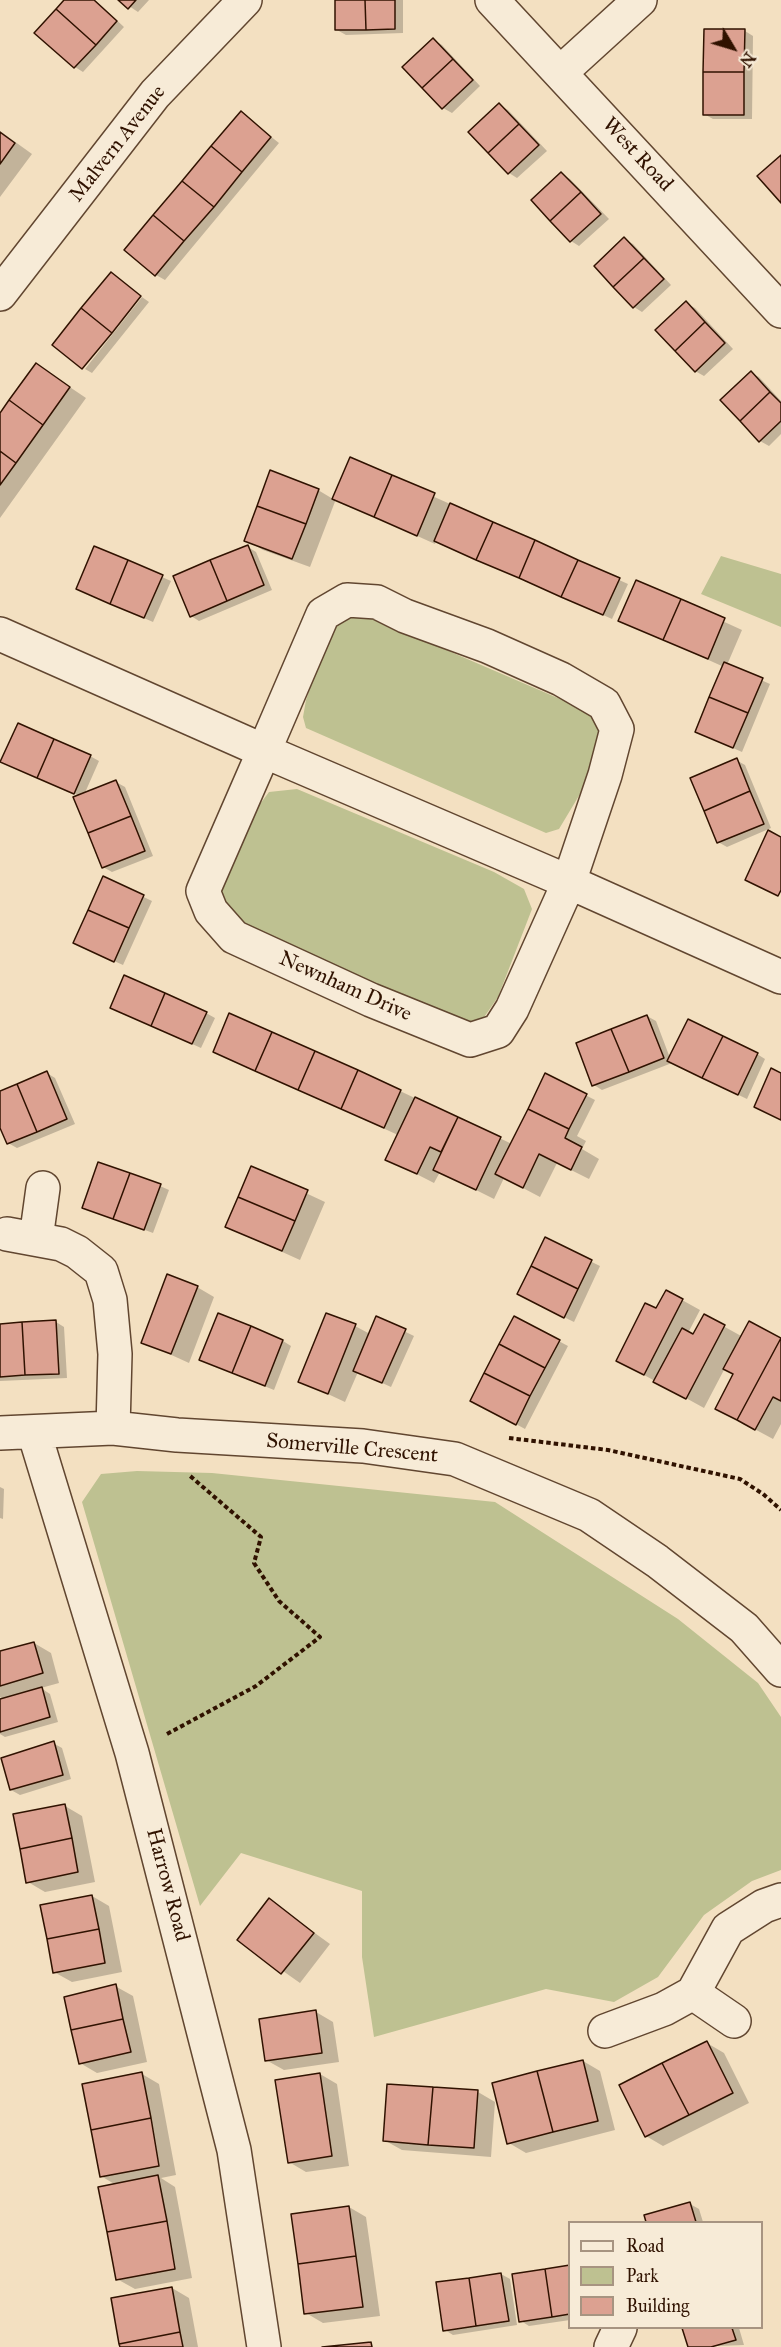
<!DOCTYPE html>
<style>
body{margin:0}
#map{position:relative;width:781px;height:2347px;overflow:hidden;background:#f3e0c1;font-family:"IM FELL Great Primer",serif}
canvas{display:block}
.legend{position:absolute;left:568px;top:2221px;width:195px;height:108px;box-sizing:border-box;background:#f7ebd7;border:2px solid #a79481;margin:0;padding:8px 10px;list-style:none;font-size:18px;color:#301200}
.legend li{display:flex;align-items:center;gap:12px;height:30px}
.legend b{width:30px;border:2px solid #a79481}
.north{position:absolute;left:703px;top:18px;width:60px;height:60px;-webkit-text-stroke:4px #f7ebd7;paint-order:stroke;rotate:128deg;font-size:16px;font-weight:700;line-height:24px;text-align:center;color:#301200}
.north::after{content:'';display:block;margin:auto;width:21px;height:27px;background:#301200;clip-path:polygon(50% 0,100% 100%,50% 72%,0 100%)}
</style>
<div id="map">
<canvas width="781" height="2347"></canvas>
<ul class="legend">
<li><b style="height:8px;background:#f7ebd7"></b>Road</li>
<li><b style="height:16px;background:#bec191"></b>Park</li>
<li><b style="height:16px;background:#dca191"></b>Building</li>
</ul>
<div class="north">N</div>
</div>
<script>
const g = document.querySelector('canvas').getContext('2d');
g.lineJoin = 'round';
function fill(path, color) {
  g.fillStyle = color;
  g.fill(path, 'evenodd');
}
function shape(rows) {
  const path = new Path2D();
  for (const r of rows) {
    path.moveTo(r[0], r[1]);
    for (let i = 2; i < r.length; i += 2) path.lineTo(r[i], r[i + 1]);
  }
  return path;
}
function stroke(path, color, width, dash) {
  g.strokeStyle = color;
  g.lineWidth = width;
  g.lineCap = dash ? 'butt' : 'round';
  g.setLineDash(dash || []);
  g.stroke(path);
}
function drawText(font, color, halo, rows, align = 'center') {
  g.font = font + ' "IM FELL Great Primer",serif';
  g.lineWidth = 4.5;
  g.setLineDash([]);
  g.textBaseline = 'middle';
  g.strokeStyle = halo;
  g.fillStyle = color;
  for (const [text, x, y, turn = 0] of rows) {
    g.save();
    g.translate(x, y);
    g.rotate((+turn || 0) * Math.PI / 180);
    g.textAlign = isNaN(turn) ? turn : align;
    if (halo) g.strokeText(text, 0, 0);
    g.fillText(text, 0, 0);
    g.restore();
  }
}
fill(shape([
 [721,556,781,574,781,627,701,594],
 [351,616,372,618,588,711,599,729,599,753,583,789,559,829,546,833,306,728,303,717,306,700,327,638,338,624],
 [297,789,494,872,524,889,532,909,498,997,480,1023,464,1023,240,925,220,901,222,888,257,808,269,792],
 [137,1471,212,1473,495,1502,678,1619,758,1683,781,1717,781,1870,752,1881,704,1915,658,1977,614,2002,546,1989,374,2037,362,1957,362,1891,241,1853,200,1906,82,1502,101,1474]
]), '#bec191');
fill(shape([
 [66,0,95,0,124,27,83,72,75,67],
 [120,0,149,0,138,12],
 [337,0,403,0,403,33,346,35,337,30],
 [745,31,753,36,752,119,713,119,704,114],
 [434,40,442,45,480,86,452,113,443,108],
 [499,105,508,110,547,151,517,178,509,173],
 [241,113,279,143,165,280,156,275],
 [0,131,32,154,0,197],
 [561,174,570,179,609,219,579,246,571,241],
 [624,239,633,244,671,285,642,312,634,307],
 [142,297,149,302,92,373,85,369],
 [686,303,695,308,733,349,704,376,695,371],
 [37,365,86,398,0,518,0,416],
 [751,373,759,377,781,401,781,434,769,446,760,441],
 [350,459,628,584,612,619,436,540,435,544,336,499,310,567,263,550,246,540,318,490,333,499],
 [248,547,256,552,272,590,199,621,191,616],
 [162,577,171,581,153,622,77,589],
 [637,582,742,630,727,665,770,684,742,752,697,732,724,667,620,620],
 [90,756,99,761,84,795,116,782,125,787,153,856,112,872,103,867,80,796,11,766],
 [736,760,745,765,771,828,727,847,718,842],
 [104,878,152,901,123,965,83,947],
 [121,1012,206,1013,215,1018,201,1048],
 [647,1016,656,1021,670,1058,757,1054,765,1059,747,1099,672,1063,602,1090,594,1085],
 [214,1051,400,1091,512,1144,546,1075,595,1100,577,1136,586,1141,582,1149,599,1159,589,1179,557,1163,540,1197,504,1178,494,1199,440,1172,434,1183,387,1159,398,1135],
 [47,1073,55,1078,75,1124,17,1148,8,1143,0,1124,0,1092],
 [252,1168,325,1202,300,1260,227,1227],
 [160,1186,169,1190,153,1233,84,1207],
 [545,1239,600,1266,574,1322,527,1299],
 [197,1287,214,1297,189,1363,143,1342],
 [682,1300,700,1310,688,1333,694,1336,705,1316,743,1337,781,1340,781,1424,773,1439,734,1418,735,1374,725,1368,704,1408,635,1370,656,1310],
 [377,1318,414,1336,391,1387,358,1372,345,1402,300,1381,355,1326,370,1334],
 [515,1318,568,1346,525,1429,472,1400],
 [56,1322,64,1327,67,1378,0,1381,0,1325],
 [283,1341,291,1346,274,1390,210,1364],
 [0,1487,4,1489,3,1519,0,1518],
 [34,1643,51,1653,59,1683,41,1688,50,1694,58,1722,5,1737,0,1734,0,1701,5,1700,0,1697,0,1653],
 [53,1743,62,1748,71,1779,20,1795,11,1790],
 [65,1806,82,1816,95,1882,45,1892,28,1882],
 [92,1896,109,1906,122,1972,72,1982,54,1972],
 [269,1900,330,1944,300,1983,239,1940],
 [115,1986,133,1996,147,2062,97,2073,80,2063],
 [316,2012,333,2022,339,2062,284,2070,266,2060],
 [707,2043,724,2053,749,2103,663,2146,646,2136],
 [583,2061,600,2071,615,2130,526,2153,509,2143],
 [142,2074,159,2084,176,2175,161,2178,175,2187,192,2278,135,2289,117,2279,116,2185,101,2176],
 [320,2074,337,2084,349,2166,306,2172,289,2162],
 [389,2085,478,2092,495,2102,491,2157,402,2150,384,2140],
 [690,2204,699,2209,703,2222,648,2222,646,2216],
 [349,2207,366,2217,380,2316,323,2323,306,2313],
 [570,2267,570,2320,529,2326,521,2321],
 [501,2274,510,2279,517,2325,453,2335,445,2330],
 [172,2288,189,2298,198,2347,122,2347],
 [684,2328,739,2328,744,2345,690,2347]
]), '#0003');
const building = shape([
 [64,0,94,0,117,21,96,45,56,9,64,0],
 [118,0,136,0,128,9,118,0],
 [335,0,365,0,366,30,335,30,335,0],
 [365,0,395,0,395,29,366,30,365,0],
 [56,9,96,45,74,68,34,33,56,9],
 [704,29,745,29,744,72,703,72,704,29],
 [433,38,453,59,422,88,402,67,433,38],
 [453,59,473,80,442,109,422,88,453,59],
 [703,72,744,72,744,115,703,115,703,72],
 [499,103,519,124,488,153,468,132,499,103],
 [241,111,271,137,242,172,211,146,241,111],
 [519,124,539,145,508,174,488,153,519,124],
 [0,132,15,143,0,164,0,132],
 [211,146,242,172,214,207,182,181,211,146],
 [781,155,781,203,757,176,781,155],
 [561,172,581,192,550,221,531,200,561,172],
 [182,181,214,207,184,241,153,215,182,181],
 [581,192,601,214,570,242,550,221,581,192],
 [153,215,184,241,155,276,124,250,153,215],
 [624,237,644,258,613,287,594,266,624,237],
 [644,258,664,279,633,308,613,287,644,258],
 [111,272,141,296,112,333,81,308,111,272],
 [686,301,705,322,675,351,655,330,686,301],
 [81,308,112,333,82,369,52,345,81,308],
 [705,322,725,343,695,372,675,351,705,322],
 [36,363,70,387,43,425,9,400,36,363],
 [751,371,770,392,740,421,720,400,751,371],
 [770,392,781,403,781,421,759,442,740,421,770,392],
 [9,400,43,425,16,463,0,451,0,413,9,400],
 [0,451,16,463,0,485,0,451],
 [350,457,392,475,374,517,332,499,350,457],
 [270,470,319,489,306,524,257,506,270,470],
 [392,475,435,493,417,536,374,517,392,475],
 [450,503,493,522,476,560,434,541,450,503],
 [257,506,306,524,292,559,244,541,257,506],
 [493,522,535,540,519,578,476,560,493,522],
 [535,540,578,560,561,597,519,578,535,540],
 [248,545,264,585,227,601,210,560,248,545],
 [94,546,128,560,110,604,76,589,94,546],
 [128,560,163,575,144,618,110,604,128,560],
 [210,560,227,601,190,617,173,576,210,560],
 [578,560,620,578,603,615,561,597,578,560],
 [636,580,681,599,663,640,618,621,636,580],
 [681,599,725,618,708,659,663,640,681,599],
 [724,662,763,678,748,713,709,697,724,662],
 [709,697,748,713,733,748,695,732,709,697],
 [18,723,54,739,37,778,0,762,18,723],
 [54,739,91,755,74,794,37,778,54,739],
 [737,758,750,791,704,811,690,778,737,758],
 [116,780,131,816,88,833,73,797,116,780],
 [750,791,764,824,717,843,704,811,750,791],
 [131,816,145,851,102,868,88,833,131,816],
 [768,830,781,837,781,890,778,896,745,880,768,830],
 [103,876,144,895,129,928,88,910,103,876],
 [88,910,129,928,114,962,73,943,88,910],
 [124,975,165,993,151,1026,110,1008,124,975],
 [165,993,207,1012,192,1044,151,1026,165,993],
 [229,1013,272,1032,255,1071,213,1052,229,1013],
 [647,1015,664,1058,629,1072,611,1029,647,1015],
 [688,1019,723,1036,702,1078,667,1061,688,1019],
 [611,1029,629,1072,592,1086,576,1043,611,1029],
 [272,1032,315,1051,298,1090,255,1071,272,1032],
 [723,1036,758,1053,738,1095,702,1078,723,1036],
 [315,1051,358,1070,341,1109,298,1090,315,1051],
 [771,1068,781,1073,781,1120,754,1107,771,1068],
 [358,1070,401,1090,384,1128,341,1109,358,1070],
 [47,1071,67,1119,37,1132,17,1084,47,1071],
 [545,1073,587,1094,569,1129,528,1109,545,1073],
 [17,1084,37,1132,7,1144,0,1128,0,1091,17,1084],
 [415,1097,458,1117,441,1152,430,1147,417,1174,385,1160,415,1097],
 [528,1109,569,1129,565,1138,582,1147,571,1170,539,1154,523,1188,495,1174,528,1109],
 [458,1117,501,1137,476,1190,433,1170,458,1117],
 [98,1162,130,1173,113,1219,82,1208,98,1162],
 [251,1166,308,1190,295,1221,238,1197,251,1166],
 [130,1173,161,1184,144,1230,113,1219,130,1173],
 [238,1197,295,1221,282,1251,225,1227,238,1197],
 [545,1237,592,1260,578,1289,531,1266,545,1237],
 [531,1266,578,1289,564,1318,517,1294,531,1266],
 [167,1274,198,1286,171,1354,141,1343,167,1274],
 [666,1290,683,1299,644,1375,616,1361,645,1303,656,1308,666,1290],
 [218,1313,251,1326,232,1373,199,1360,218,1313],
 [326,1313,356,1324,328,1394,298,1382,326,1313],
 [704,1314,725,1325,686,1399,653,1382,682,1328,693,1334,704,1314],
 [376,1316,406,1329,382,1383,353,1371,376,1316],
 [514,1316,560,1340,545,1368,499,1344,514,1316],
 [56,1320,59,1374,25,1375,22,1322,56,1320],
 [749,1321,781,1338,737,1420,715,1409,733,1374,723,1369,749,1321],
 [22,1322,25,1375,0,1377,0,1324,22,1322],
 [251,1326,283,1340,265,1386,232,1373,251,1326],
 [781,1338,781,1401,773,1397,755,1430,737,1420,781,1338],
 [499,1344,545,1368,530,1396,484,1373,499,1344],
 [484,1373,530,1396,516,1425,470,1401,484,1373],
 [34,1642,43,1673,0,1686,0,1651,34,1642],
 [42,1687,50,1717,0,1732,0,1699,42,1687],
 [54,1741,63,1775,10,1790,1,1758,54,1741],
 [65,1804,72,1838,20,1849,13,1814,65,1804],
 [72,1838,78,1872,26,1883,20,1849,72,1838],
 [92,1895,99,1929,47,1939,40,1905,92,1895],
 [269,1898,314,1933,281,1974,237,1940,269,1898],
 [99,1929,105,1963,53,1973,47,1939,99,1929],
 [116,1984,123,2019,71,2030,64,1997,116,1984],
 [316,2010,322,2053,265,2061,259,2019,316,2010],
 [123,2019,131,2052,79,2064,71,2030,123,2019],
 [707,2041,733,2093,689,2115,662,2063,707,2041],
 [583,2060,598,2121,553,2132,537,2071,583,2060],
 [662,2063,689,2115,645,2137,619,2085,662,2063],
 [537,2071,553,2132,507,2144,492,2083,537,2071],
 [142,2072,151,2118,91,2130,82,2084,142,2072],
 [320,2073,332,2156,288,2163,275,2080,320,2073],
 [387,2084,433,2087,428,2145,383,2141,387,2084],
 [433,2087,478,2090,474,2148,428,2145,433,2087],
 [151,2118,159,2166,100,2177,91,2130,151,2118],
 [158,2175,167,2221,107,2232,98,2187,158,2175],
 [690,2202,696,2222,646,2222,644,2215,690,2202],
 [349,2206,356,2256,298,2264,291,2214,349,2206],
 [167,2221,175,2269,116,2280,107,2232,167,2221],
 [356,2256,363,2307,304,2314,298,2264,356,2256],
 [570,2265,570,2314,552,2317,545,2269,570,2265],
 [545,2269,552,2317,519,2322,512,2274,545,2269],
 [501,2273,509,2321,476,2326,469,2278,501,2273],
 [469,2278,476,2326,443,2331,436,2282,469,2278],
 [172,2287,180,2332,119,2344,111,2298,172,2287],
 [682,2328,732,2328,736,2340,711,2347,688,2347,682,2328],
 [180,2332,183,2347,120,2347,119,2344,180,2332],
 [371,2342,372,2347,322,2347,371,2342]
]);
fill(building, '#dca191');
stroke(building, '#301200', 1.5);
const minor = shape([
 [492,0,781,311],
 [561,72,640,0],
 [0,294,155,94,245,0],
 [0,634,264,751,323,614,347,600,377,602,405,616,487,646,561,679,604,704,617,729,605,775,569,882,781,977],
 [264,751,569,882,512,1009,498,1031,470,1040,371,1000,234,937,211,911,203,891,264,751],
 [7,1234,61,1244,77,1252,101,1271,110,1300,115,1354,113,1428],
 [36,1239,43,1188],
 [34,1432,132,1753,234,2150,264,2347],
 [0,1433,113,1428,177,1435,363,1446,455,1459,589,1515,657,1561,744,1628,781,1670],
 [693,1993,734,2021],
 [605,2031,664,2009,693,1993,728,1929,764,1906,781,1900],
 [611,2347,620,2328]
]);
stroke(minor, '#614630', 36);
stroke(shape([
 [509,1438,608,1450,740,1479,763,1494,781,1510],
 [167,1734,256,1686,320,1637,279,1601,254,1563,261,1537,189,1475]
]), '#301200', 4, [4.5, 3]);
stroke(minor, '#f7ebd7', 33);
drawText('21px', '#301200', '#f7ebd7', [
 ["Malvern Avenue",118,144,-52],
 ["West Road",637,155,47],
 ["Newnham Drive",345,987,24],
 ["Somerville Crescent",352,1449,5],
 ["Harrow Road",167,1885,75]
]);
</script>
